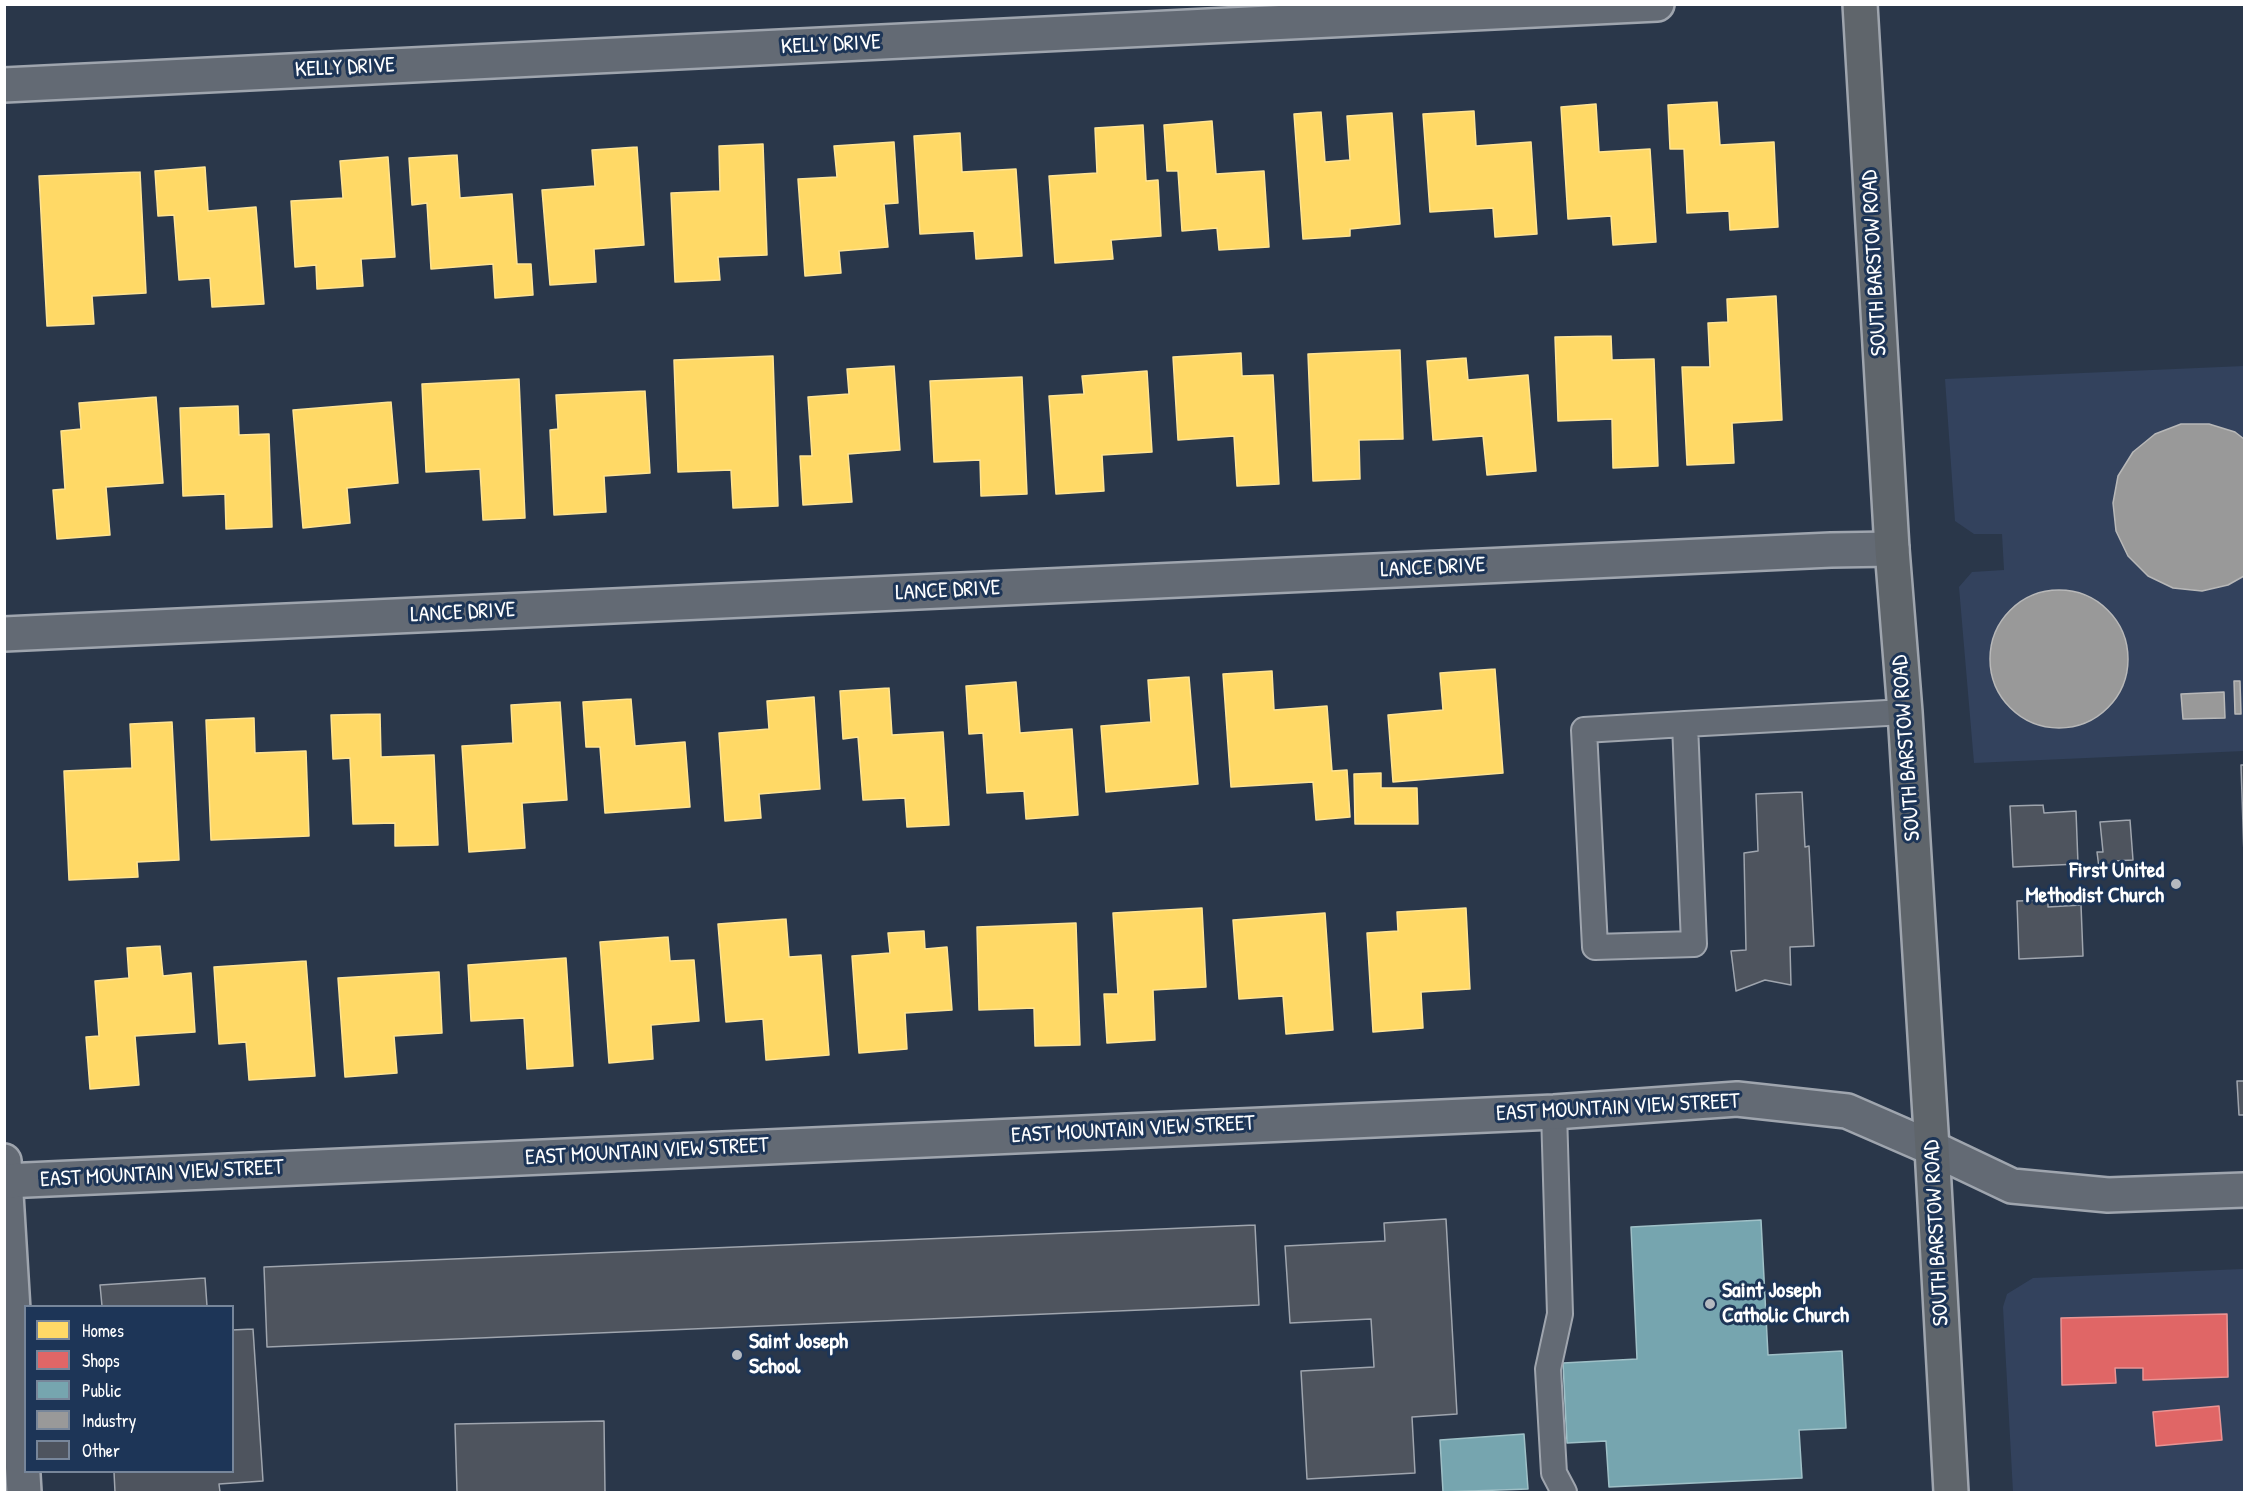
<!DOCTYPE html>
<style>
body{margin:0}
#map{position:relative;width:2249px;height:1497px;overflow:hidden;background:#2a374a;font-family:"Patrick Hand",sans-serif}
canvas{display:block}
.frame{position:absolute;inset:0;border:6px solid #fff;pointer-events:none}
.legend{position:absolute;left:24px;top:1305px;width:210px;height:168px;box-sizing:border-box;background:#1d3557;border:2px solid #77869a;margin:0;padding:8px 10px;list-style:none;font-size:18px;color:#fff}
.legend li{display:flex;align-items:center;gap:12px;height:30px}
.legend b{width:30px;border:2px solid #77869a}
</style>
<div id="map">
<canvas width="2249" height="1497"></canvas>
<div class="frame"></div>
<ul class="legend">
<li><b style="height:16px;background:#ffd966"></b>Homes</li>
<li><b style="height:16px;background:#e06666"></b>Shops</li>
<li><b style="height:16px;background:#76a5af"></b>Public</li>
<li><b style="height:16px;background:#999"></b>Industry</li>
<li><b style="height:16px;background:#4e545e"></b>Other</li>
</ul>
</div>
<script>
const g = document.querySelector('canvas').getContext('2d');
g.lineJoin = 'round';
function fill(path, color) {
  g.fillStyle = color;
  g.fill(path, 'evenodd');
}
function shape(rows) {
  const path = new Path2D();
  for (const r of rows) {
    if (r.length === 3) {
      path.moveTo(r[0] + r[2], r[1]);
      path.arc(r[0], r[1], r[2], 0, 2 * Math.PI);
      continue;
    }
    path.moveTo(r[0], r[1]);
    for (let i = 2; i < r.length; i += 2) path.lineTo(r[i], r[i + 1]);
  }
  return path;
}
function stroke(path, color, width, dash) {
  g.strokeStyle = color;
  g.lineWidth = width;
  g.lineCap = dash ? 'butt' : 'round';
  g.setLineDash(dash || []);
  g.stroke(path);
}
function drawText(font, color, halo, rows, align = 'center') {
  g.font = font + ' "Patrick Hand",sans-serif';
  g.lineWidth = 6;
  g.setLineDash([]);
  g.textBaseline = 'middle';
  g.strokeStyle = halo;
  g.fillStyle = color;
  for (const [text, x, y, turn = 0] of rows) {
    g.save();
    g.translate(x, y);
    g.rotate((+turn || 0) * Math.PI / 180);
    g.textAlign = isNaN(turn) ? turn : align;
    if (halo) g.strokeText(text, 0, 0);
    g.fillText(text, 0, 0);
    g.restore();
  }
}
fill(shape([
 [2244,366,2244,751,1974,763,1959,587,1972,572,2004,570,2002,534,1974,534,1955,521,1945,379],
 [2242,1269,2244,1269,2244,1492,2013,1492,2003,1307,2007,1294,2033,1278]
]), '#33425d');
const homes = shape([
 [1717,102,1720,145,1774,142,1778,227,1730,230,1729,211,1687,213,1684,149,1670,149,1668,105,1717,102],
 [1596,104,1599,152,1650,149,1656,242,1613,245,1611,216,1568,219,1561,107,1596,104],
 [1474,111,1476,146,1531,142,1537,234,1495,237,1493,208,1430,212,1423,114,1474,111],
 [1321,112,1325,162,1350,160,1347,116,1392,113,1400,224,1350,229,1350,236,1303,239,1294,114,1321,112],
 [1212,121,1216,174,1264,171,1269,247,1219,250,1217,228,1182,231,1178,171,1167,171,1164,125,1212,121],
 [1143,125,1146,181,1158,180,1161,236,1111,240,1113,259,1055,263,1049,176,1097,173,1095,128,1143,125],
 [960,133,962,172,1016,169,1022,256,976,259,974,231,920,234,914,136,960,133],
 [894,142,898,203,884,204,888,247,839,251,841,273,805,276,798,179,837,177,834,146,894,142],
 [763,144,767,255,718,257,720,280,675,282,671,193,720,191,719,146,763,144],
 [637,147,644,245,594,249,596,282,550,285,542,190,595,186,592,150,637,147],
 [457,155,460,198,512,194,517,264,531,264,533,295,495,298,493,264,431,269,427,203,412,205,409,158,457,155],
 [388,157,395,257,361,259,363,286,317,289,316,265,295,267,291,201,343,198,340,161,388,157],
 [205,167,208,211,256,207,264,304,212,307,210,278,179,280,174,215,158,216,155,171,205,167],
 [140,172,146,293,92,296,94,324,47,326,39,176,140,172],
 [1776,296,1782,420,1732,423,1734,463,1687,465,1682,367,1710,367,1708,323,1728,322,1727,299,1776,296],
 [1611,336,1612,360,1654,359,1658,466,1613,468,1612,419,1558,421,1555,337,1611,336],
 [1400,350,1403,439,1359,440,1360,479,1313,481,1308,354,1400,350],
 [1241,353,1242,376,1273,375,1279,484,1237,486,1234,436,1178,440,1173,357,1241,353],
 [773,356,778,506,733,508,731,470,678,472,674,360,773,356],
 [1466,358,1468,380,1528,375,1536,471,1487,475,1483,436,1433,440,1427,361,1466,358],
 [894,366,900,450,848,454,852,502,803,505,800,456,812,456,808,397,849,394,847,369,894,366],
 [1147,371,1152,452,1102,455,1104,491,1056,494,1049,396,1084,394,1082,376,1147,371],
 [1022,377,1027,494,981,496,980,460,934,462,930,381,1022,377],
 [519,379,525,518,483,520,480,469,426,472,422,384,519,379],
 [645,391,650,473,604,476,606,512,554,515,550,430,558,429,556,395,645,391],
 [156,397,163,483,106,487,110,535,57,539,53,490,65,489,61,431,81,429,79,403,156,397],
 [391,402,398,483,347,488,350,523,303,528,293,410,391,402],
 [238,406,239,435,269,434,272,527,226,529,225,494,183,496,180,408,238,406],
 [1495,669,1503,773,1393,782,1388,715,1443,710,1440,673,1495,669],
 [1272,671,1274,710,1327,706,1332,771,1347,770,1350,817,1316,820,1313,782,1231,787,1223,674,1272,671],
 [1189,677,1198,784,1106,792,1101,726,1151,722,1148,680,1189,677],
 [1016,682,1020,733,1072,729,1078,815,1026,819,1024,791,987,793,983,733,969,734,966,686,1016,682],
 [889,688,892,735,943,732,949,825,907,827,905,798,863,800,858,737,843,739,840,691,889,688],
 [814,697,820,789,759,794,761,818,725,821,719,733,769,729,767,701,814,697],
 [631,699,635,746,685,742,690,807,605,813,600,747,586,747,583,702,631,699],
 [560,702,567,800,522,803,525,848,469,852,462,746,513,743,511,705,560,702],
 [380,714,381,757,434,755,438,845,395,846,395,823,353,824,350,758,333,759,331,715,380,714],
 [254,718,255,753,306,751,309,836,211,840,206,720,254,718],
 [172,722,179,860,137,862,138,877,69,880,64,771,132,768,130,724,172,722],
 [1381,773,1381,788,1417,788,1418,824,1355,824,1354,774,1381,773],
 [1202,908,1206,987,1153,990,1155,1040,1107,1043,1104,994,1118,994,1113,913,1202,908],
 [1466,908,1470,989,1421,992,1423,1028,1373,1032,1367,933,1398,931,1397,912,1466,908],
 [1325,913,1333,1030,1286,1034,1283,996,1239,999,1233,920,1325,913],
 [786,919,789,957,821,955,829,1055,766,1060,763,1019,726,1022,718,924,786,919],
 [1076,923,1080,1045,1035,1046,1034,1008,979,1010,977,927,1076,923],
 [924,931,925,949,947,947,952,1010,905,1013,907,1049,859,1053,852,956,890,953,888,933,924,931],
 [668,937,670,961,694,960,699,1021,651,1025,653,1059,609,1063,600,942,668,937],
 [160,946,163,976,191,973,195,1032,135,1036,139,1085,90,1089,86,1037,99,1036,95,981,129,978,127,948,160,946],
 [566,958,573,1066,527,1069,524,1018,471,1021,468,965,566,958],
 [306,961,315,1076,249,1080,246,1042,219,1044,214,967,306,961],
 [439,972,442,1033,394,1036,397,1073,345,1077,338,978,439,972]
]);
fill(homes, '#ffd966');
stroke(homes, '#ffe494', 1.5);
const shops = shape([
 [2227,1314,2228,1377,2143,1380,2143,1368,2115,1368,2116,1383,2062,1385,2061,1318,2227,1314],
 [2219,1406,2222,1440,2156,1446,2153,1412,2219,1406]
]);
fill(shops, '#e06666');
stroke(shops, '#e99494', 1.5);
const public = shape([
 [1761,1220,1768,1355,1842,1351,1846,1428,1799,1430,1802,1478,1609,1487,1606,1441,1567,1443,1563,1363,1637,1359,1631,1227,1761,1220],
 [1524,1434,1528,1489,1443,1492,1440,1440,1524,1434]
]);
fill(public, '#76a5af');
stroke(public, '#9fc0c7', 1.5);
const industry = shape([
 [2181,424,2209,424,2235,432,2244,439,2244,576,2228,585,2202,591,2173,588,2148,576,2128,556,2116,531,2113,503,2118,476,2133,452,2155,434,2181,424],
 [2059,659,69],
 [2234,681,2240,681,2241,714,2235,714,2234,681],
 [2224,692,2225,718,2183,719,2181,694,2224,692]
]);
fill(industry, '#999');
stroke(industry, '#b8b8b8', 1.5);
const building = shape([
 [2241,765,2244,765,2244,856,2241,765],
 [1802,792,1805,847,1809,846,1814,946,1790,947,1791,985,1765,980,1736,991,1731,951,1746,950,1744,853,1758,851,1756,794,1802,792],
 [2043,805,2044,813,2076,811,2078,864,2013,867,2010,806,2043,805],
 [2130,820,2133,860,2113,861,2114,866,2099,868,2097,852,2103,852,2100,822,2130,820],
 [2048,900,2048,907,2081,905,2083,956,2019,959,2017,901,2048,900],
 [2237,1081,2244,1081,2244,1115,2239,1115,2237,1081],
 [1446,1219,1457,1414,1412,1417,1415,1473,1307,1479,1301,1371,1374,1367,1371,1319,1290,1323,1285,1246,1385,1241,1384,1223,1446,1219],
 [1255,1225,1259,1305,267,1347,264,1267,1255,1225],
 [205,1278,207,1306,102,1306,100,1285,205,1278],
 [253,1329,263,1481,219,1484,220,1492,115,1492,114,1472,232,1472,232,1330,253,1329],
 [604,1421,605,1492,457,1492,455,1424,604,1421]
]);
fill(building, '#4e545e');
stroke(building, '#9fa5ae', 1.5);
const service = shape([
 [1685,724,1694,944,1595,947,1584,730,1685,724,1905,712],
 [1554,1112,1560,1314,1548,1369,1554,1473,1564,1492]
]);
const minor = shape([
 [4,85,1657,4],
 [4,634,1831,550,1892,549]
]);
const tertiary = shape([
 [1932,1148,2012,1186,2108,1195,2244,1190],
 [4,1161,24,1492]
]);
const secondary = shape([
 [4,1181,1554,1112,1737,1099,1847,1111,1932,1148]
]);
const primary = shape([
 [1860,4,1892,549,1905,712,1932,1148,1951,1492]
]);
stroke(service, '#9fa5ae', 28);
stroke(minor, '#9fa5ae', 38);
stroke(tertiary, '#9fa5ae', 38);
stroke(secondary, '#9fa5ae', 38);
stroke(primary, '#9fa5ae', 38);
stroke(service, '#636a74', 24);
stroke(minor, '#636a74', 33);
stroke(tertiary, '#636a74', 33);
stroke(secondary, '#636a74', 33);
stroke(primary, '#5f656b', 33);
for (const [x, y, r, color] of [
 [2176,884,6,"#b4b9c0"],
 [1710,1304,6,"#b4b9c0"],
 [737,1355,6,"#b4b9c0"]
]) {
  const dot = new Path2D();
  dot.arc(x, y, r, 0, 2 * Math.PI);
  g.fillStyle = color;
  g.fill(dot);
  stroke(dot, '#1d3557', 2);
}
drawText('22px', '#fff', '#1d3557', [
 ["KELLY DRIVE",831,45,-3],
 ["KELLY DRIVE",345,68,-3],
 ["SOUTH BARSTOW ROAD",1875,263,-93],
 ["LANCE DRIVE",1433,568,-3],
 ["LANCE DRIVE",948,591,-3],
 ["LANCE DRIVE",463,613,-3],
 ["SOUTH BARSTOW ROAD",1907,748,-94],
 ["EAST MOUNTAIN VIEW STREET",1618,1108,-3],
 ["EAST MOUNTAIN VIEW STREET",1133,1130,-3],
 ["EAST MOUNTAIN VIEW STREET",647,1152,-3],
 ["EAST MOUNTAIN VIEW STREET",162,1174,-3],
 ["SOUTH BARSTOW ROAD",1937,1233,-93]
]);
drawText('bold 22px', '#fff', '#1d3557', [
 ["First United",2164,871,"right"],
 ["Methodist Church",2164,896,"right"],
 ["Saint Joseph",1722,1291],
 ["Catholic Church",1722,1316],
 ["Saint Joseph",749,1342],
 ["School",749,1367]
], 'left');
</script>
